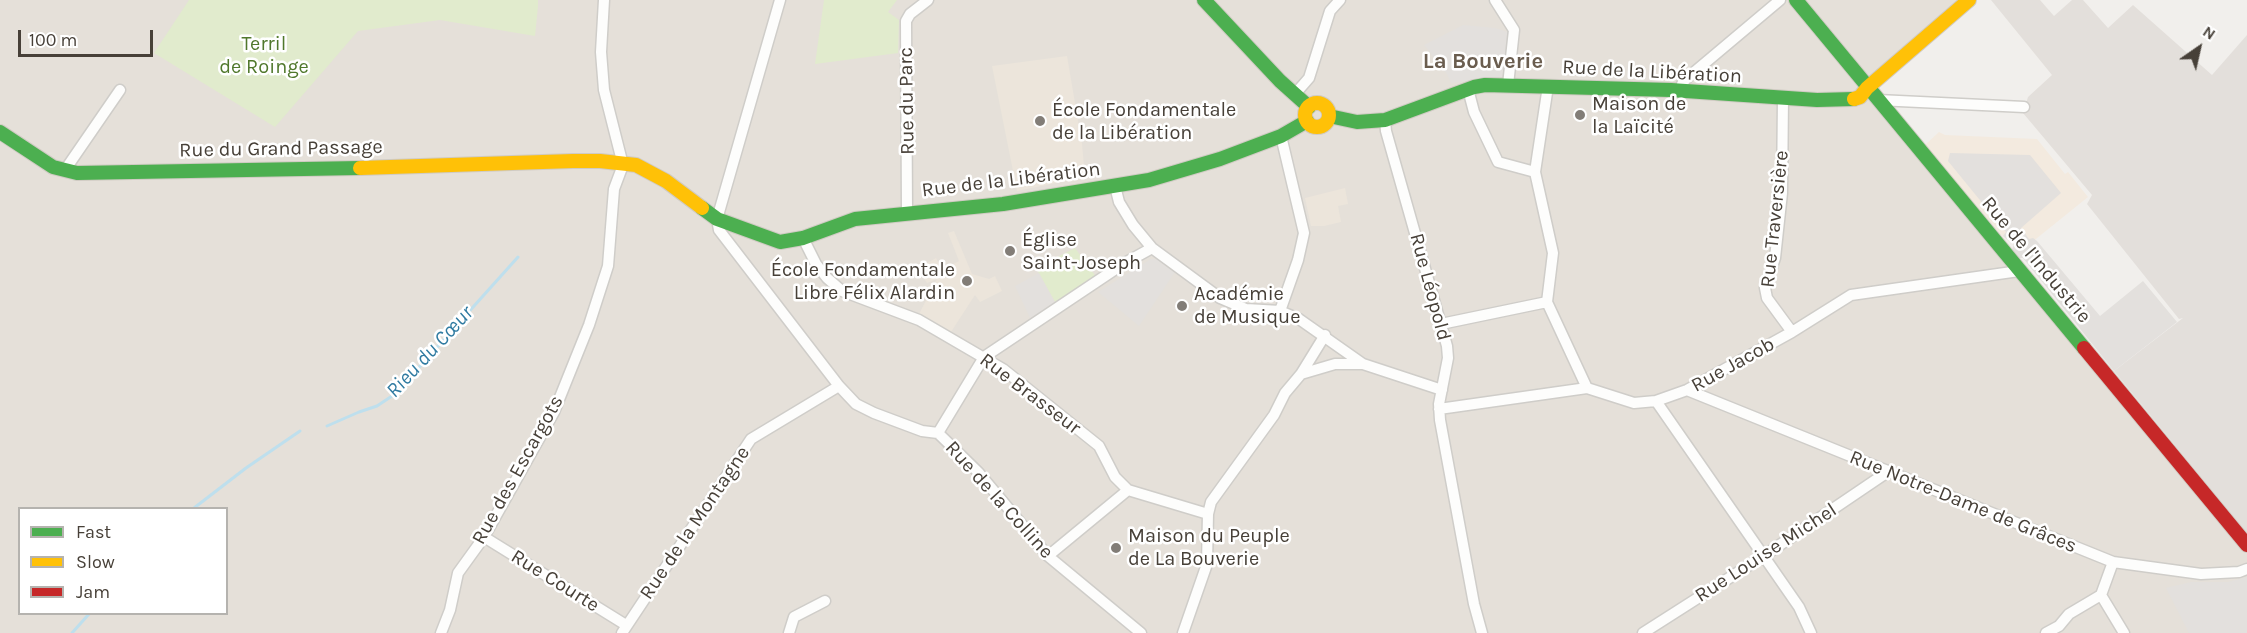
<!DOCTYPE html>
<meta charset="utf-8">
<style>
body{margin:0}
#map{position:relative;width:2247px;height:633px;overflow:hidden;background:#f1efec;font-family:Karla,sans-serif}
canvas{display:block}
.legend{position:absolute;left:18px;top:507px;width:210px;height:108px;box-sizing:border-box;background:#fff;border:2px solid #b5b3af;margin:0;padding:8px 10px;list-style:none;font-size:18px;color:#474038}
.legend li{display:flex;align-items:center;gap:12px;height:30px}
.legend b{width:30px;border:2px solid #b5b3af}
.north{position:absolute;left:2169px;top:18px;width:60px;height:60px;-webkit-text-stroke:4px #fff;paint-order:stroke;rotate:34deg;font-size:16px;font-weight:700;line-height:24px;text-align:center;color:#474038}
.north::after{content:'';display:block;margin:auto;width:21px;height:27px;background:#474038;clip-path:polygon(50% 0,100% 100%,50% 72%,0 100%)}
.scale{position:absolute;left:18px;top:30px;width:135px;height:27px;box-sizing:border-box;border:3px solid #474038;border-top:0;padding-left:8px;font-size:18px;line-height:21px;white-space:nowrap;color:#474038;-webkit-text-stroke:4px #fff;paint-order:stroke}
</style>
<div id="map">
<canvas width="2247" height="633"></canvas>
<ul class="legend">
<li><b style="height:8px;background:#4caf50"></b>Fast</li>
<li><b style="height:8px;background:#ffc107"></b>Slow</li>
<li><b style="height:8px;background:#c62828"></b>Jam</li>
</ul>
<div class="north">N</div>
<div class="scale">100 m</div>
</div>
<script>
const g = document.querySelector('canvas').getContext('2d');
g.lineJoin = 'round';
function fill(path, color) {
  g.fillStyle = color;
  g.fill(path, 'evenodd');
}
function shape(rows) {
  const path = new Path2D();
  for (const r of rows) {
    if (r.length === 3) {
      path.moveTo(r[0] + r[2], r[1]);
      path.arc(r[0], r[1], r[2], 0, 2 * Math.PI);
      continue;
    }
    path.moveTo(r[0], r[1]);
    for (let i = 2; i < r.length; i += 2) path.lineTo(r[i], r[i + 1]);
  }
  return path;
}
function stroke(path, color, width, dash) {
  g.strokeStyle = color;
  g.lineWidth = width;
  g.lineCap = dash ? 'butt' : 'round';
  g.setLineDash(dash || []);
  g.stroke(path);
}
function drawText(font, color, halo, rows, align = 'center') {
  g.font = font + ' Karla,sans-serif';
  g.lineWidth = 5;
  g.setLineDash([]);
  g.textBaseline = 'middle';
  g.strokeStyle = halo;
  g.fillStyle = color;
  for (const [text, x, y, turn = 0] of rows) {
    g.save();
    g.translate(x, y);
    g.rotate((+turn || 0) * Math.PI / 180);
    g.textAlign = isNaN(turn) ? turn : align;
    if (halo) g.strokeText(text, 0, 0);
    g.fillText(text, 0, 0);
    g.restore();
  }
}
fill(shape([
 [0,0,1796,0,2247,540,2247,633,0,633],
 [20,508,226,508,226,614,20,614],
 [1800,0,1966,0,1867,82]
]), '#e5e0d9');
fill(shape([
 [1939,132,1945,135,2037,139,2065,174,2068,172,2088,197,2021,251,2000,234,1925,145]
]), '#f3eadf');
fill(shape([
 [1991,0,2040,0,2054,16,2072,0,2083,0,2108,28,2133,5,2212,75,2247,35,2247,533,2114,371,2183,318,2179,319,2087,204,2092,195,2023,113,2028,97,2052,75]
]), '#e3dfdb');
fill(shape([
 [1067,56,1082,144,1085,177,1017,191,992,66],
 [1345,188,1348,204,1338,206,1341,222,1324,226,1311,226,1305,198],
 [954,231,972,274,989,279,995,276,1002,291,980,302,975,295,951,332,919,314,937,279,927,283,917,269,936,258,942,270,959,261,948,233]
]), '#ece5db');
fill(shape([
 [189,0,538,0,538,6,535,36,440,20,358,31,275,127,154,53],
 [824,0,897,0,888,12,899,20,898,53,815,64],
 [1075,248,1097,278,1056,304,1036,268]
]), '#e1ebcd');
fill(shape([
 [1463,25,1495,28,1511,33,1503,77,1451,83,1447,74,1424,45],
 [1950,153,2030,155,2061,193,2021,228,2029,239,2033,238,2037,241,2100,316,2143,281,2177,322,2114,371,2023,258,2019,258,2016,255,2012,249,2014,245,2003,236,2006,232,1948,161],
 [1151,259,1158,259,1175,272,1139,326,1098,292],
 [1039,273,1056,304,1031,320,1015,286],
 [1436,430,1438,430,1479,633,1476,633,1468,605],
 [2247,577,2247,633,2189,633,2166,588,2191,582,2228,582]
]), '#e3e0dd');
stroke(shape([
 [327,426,359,412,377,406,395,394,518,257],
 [194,508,246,468,300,431],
 [72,633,89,614]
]), '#bedfed', 3);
const street = shape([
 [780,0,717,219,719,230,839,386,856,404,874,413,922,431,938,433,978,472,1048,556,1141,633],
 [1495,0,1514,30,1508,85],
 [1548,86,1535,172,1553,253,1547,302,1587,388],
 [1468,89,1474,112,1498,162,1535,172],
 [1681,91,1682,84,1686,79,1780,0],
 [1295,94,1309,78,1330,11,1340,0],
 [1783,98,1782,193,1775,258,1765,288,1767,298,1792,332],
 [1878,100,2024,107],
 [1385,120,1386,131,1447,346,1448,358,1439,404,1440,420,1474,604,1482,633],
 [65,170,120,90],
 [1115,186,1119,202,1133,225,1152,248,1220,298,1246,309,1280,311,1299,319,1363,364],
 [907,212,906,21,910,14,928,0],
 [803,238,816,264,827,278,842,291,919,320,1003,369,1099,446,1115,477,1128,490],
 [1280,311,1298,260,1304,233,1281,136],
 [1441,324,1547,302],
 [1301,374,1325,335],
 [1687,390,2113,562,2201,574,2239,572,2247,569],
 [1656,401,1799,607,1811,633],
 [1439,409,1587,388,1634,403,1656,401,1687,390,1792,332,1851,295,2019,271],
 [938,433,984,357,1123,264,1152,248],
 [1128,490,1208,514],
 [484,537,626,625],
 [1048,556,1128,490],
 [2101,595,2124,633],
 [441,633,450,610,458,573,484,537,554,412,589,325,608,266,614,189,623,165,604,90,601,52,604,0],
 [622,633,751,439,839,386],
 [789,633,794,617,825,601],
 [1183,633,1207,564,1208,514,1211,502,1274,415,1285,393,1301,374,1335,364,1363,364,1442,390],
 [1643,633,1762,557,1889,471],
 [2046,633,2059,626,2069,614,2101,595,2113,562]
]);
const fast = shape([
 [1204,0,1280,81,1309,107],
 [1796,0,2084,348],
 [1329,116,1357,122,1385,120,1474,87,1485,85,1671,90,1817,100,1854,99],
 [0,132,53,167,77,173,360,168],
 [702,208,717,219,780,242,803,238,855,219,1003,204,1149,180,1220,159,1281,136,1307,121]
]);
const slow = shape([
 [1854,99,1860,97,1867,88,1969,0],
 [1317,115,12],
 [360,168,573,161,600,161,636,165,666,181,702,208]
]);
const jam = shape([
 [2084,348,2247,545]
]);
stroke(street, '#cfcdc9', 13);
stroke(fast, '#d0cbc3', 16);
stroke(slow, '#d0cbc3', 16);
stroke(jam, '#d0cbc3', 16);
stroke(street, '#fdfdfc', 10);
stroke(fast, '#4caf50', 14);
stroke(slow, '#ffc107', 14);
stroke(jam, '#c62828', 14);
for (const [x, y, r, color] of [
 [1580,115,6,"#827d77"],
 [1040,121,6,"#827d77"],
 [1010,251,6,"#827d77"],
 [967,281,6,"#827d77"],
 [1182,306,6,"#827d77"],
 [1116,548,6,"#827d77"]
]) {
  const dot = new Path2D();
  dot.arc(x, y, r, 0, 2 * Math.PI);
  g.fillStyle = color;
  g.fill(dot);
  stroke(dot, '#fff', 2);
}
drawText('20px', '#50782c', '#fff', [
 ["Terril",264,44],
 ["de Roinge",264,67]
]);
drawText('20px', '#474038', '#fff', [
 ["Rue de la Libération",1652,72,3],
 ["Rue du Parc",907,101,-91],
 ["Rue du Grand Passage",281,149,-1],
 ["Rue de la Libération",1011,180,-7],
 ["Rue Traversière",1775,219,-84],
 ["Rue de l'Industrie",2036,260,50],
 ["Rue Léopold",1430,287,75],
 ["Rue Jacob",1733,365,-29],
 ["Rue Brasseur",1030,394,37],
 ["Rue des Escargots",518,470,-61],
 ["Rue de la Colline",999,500,48],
 ["Rue Notre-Dame de Grâces",1963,502,22],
 ["Rue de la Montagne",695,523,-56],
 ["Rue Louise Michel",1766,553,-33],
 ["Rue Courte",555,581,32]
]);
drawText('20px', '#474038', '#fff', [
 ["Maison de",1592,104],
 ["la Laïcité",1592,127],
 ["École Fondamentale",1052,110],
 ["de la Libération",1052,133],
 ["Église",1022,240],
 ["Saint-Joseph",1022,263],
 ["École Fondamentale",955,270,"right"],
 ["Libre Félix Alardin",955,293,"right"],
 ["Académie",1194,294],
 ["de Musique",1194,317],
 ["Maison du Peuple",1128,536],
 ["de La Bouverie",1128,559]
], 'left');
drawText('italic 21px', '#307ba1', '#fff', [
 ["Rieu du Cœur",430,352,-47]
]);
drawText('bold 22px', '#6a5d4f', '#fff', [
 ["La Bouverie",1483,62]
]);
</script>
